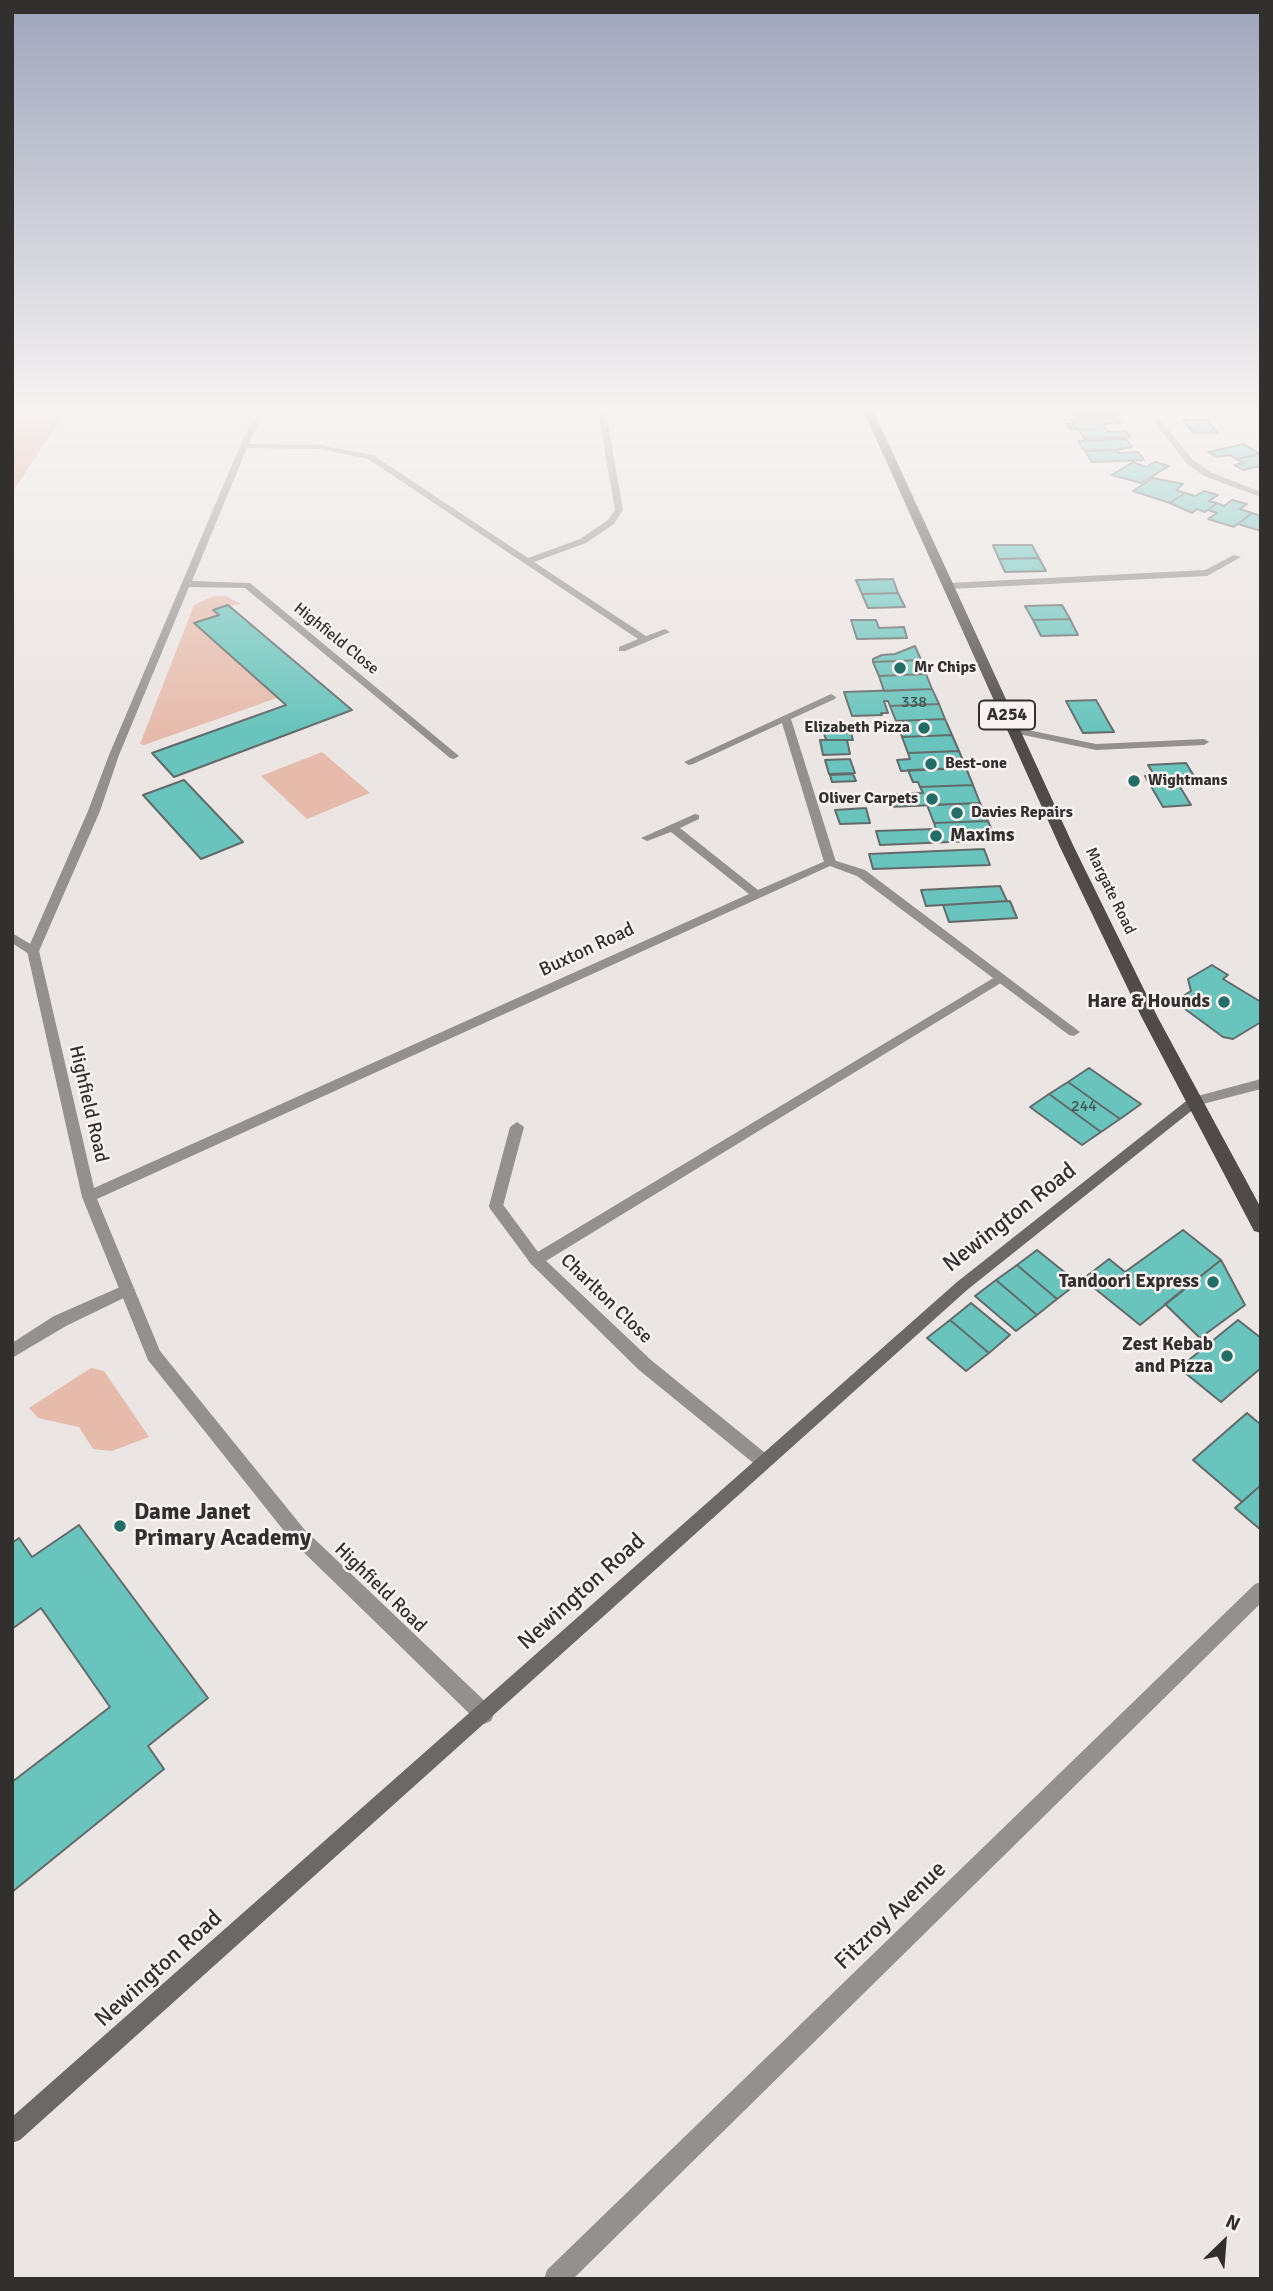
<!DOCTYPE html>
<style>
body{margin:0}
#map{position:relative;width:1273px;height:2291px;overflow:hidden;background:#ebe5e3;font-family:Signika,sans-serif}
canvas{display:block}
.frame{position:absolute;inset:0;border:14px solid #322f2f;pointer-events:none}
.north{position:absolute;left:1189px;top:2207px;width:70px;height:70px;-webkit-text-stroke:5px #f9f2f0;paint-order:stroke;rotate:25deg;font-size:19px;font-weight:700;line-height:28px;text-align:center;color:#322f2f}
.north::after{content:'';display:block;margin:auto;width:24px;height:32px;background:#322f2f;clip-path:polygon(50% 0,100% 100%,50% 72%,0 100%)}
</style>
<div id="map">
<canvas width="1273" height="2291"></canvas>
<div class="frame"></div>
<div class="north">N</div>
</div>
<script>
const g = document.querySelector('canvas').getContext('2d');
g.lineJoin = 'round';
function fill(path, color) {
  g.fillStyle = color;
  g.fill(path, 'evenodd');
}
function shape(rows) {
  const path = new Path2D();
  for (const r of rows) {
    path.moveTo(r[0], r[1]);
    for (let i = 2; i < r.length; i += 2) path.lineTo(r[i], r[i + 1]);
  }
  return path;
}
function stroke(path, color, width, dash) {
  g.strokeStyle = color;
  g.lineWidth = width;
  g.lineCap = dash ? 'butt' : 'round';
  g.setLineDash(dash || []);
  g.stroke(path);
}
function drawText(font, color, halo, rows, align = 'center') {
  g.font = font + ' Signika,sans-serif';
  g.lineWidth = 5;
  g.setLineDash([]);
  g.textBaseline = 'middle';
  g.strokeStyle = halo;
  g.fillStyle = color;
  for (const [text, x, y, turn = 0] of rows) {
    g.save();
    g.translate(x, y);
    g.rotate((+turn || 0) * Math.PI / 180);
    g.textAlign = isNaN(turn) ? turn : align;
    if (halo) g.strokeText(text, 0, 0);
    g.fillText(text, 0, 0);
    g.restore();
  }
}
fill(shape([
 [214,596,226,596,241,604,214,609,219,615,195,623,277,698,144,745,140,744,194,605],
 [322,752,370,793,307,819,261,776],
 [91,1368,104,1371,149,1437,112,1451,93,1449,79,1427,38,1418,29,1408]
]), '#e6bbab');
fill(shape([
 [12,412,69,412,55,427,12,493]
]), '#e5a189');
const building = shape([
 [1054,412,1117,412,1120,416,1075,418,1072,414,1054,412],
 [1116,417,1120,423,1103,424,1106,428,1070,429,1067,424,1074,424,1070,419,1116,417],
 [1183,420,1207,420,1218,433,1194,433,1183,420],
 [1106,428,1109,432,1126,431,1130,437,1085,439,1078,429,1106,428],
 [1126,439,1132,447,1117,450,1085,451,1078,441,1126,439],
 [1244,444,1260,454,1236,459,1230,455,1217,457,1208,452,1244,444],
 [1117,450,1119,453,1138,452,1144,460,1092,462,1085,451,1117,450],
 [1260,454,1261,466,1243,470,1234,465,1244,463,1236,459,1260,454],
 [1133,462,1146,467,1155,462,1169,466,1141,483,1112,475,1133,462],
 [1153,478,1183,484,1176,490,1185,493,1170,503,1133,491,1153,478],
 [1204,491,1218,495,1209,501,1217,503,1205,512,1197,509,1192,513,1170,503,1185,493,1195,496,1204,491],
 [1232,500,1247,504,1240,509,1252,513,1234,527,1208,519,1217,513,1208,510,1217,503,1224,506,1232,500],
 [1252,513,1261,516,1261,531,1238,524,1252,513],
 [993,545,1032,545,1039,558,999,559,993,545],
 [1039,558,1046,571,1005,572,999,559,1039,558],
 [893,579,898,593,862,594,856,580,893,579],
 [898,593,905,607,868,608,862,594,898,593],
 [228,605,352,710,174,777,152,753,286,705,194,623,219,615,213,610,228,605],
 [1062,605,1070,619,1033,620,1025,606,1062,605],
 [1070,619,1078,635,1041,636,1033,620,1070,619],
 [851,620,876,620,879,628,904,627,907,638,857,639,851,620],
 [915,646,921,660,873,662,873,659,882,655,895,654,915,646],
 [921,660,926,674,879,676,873,662,921,660],
 [926,674,932,689,884,691,879,676,926,674],
 [932,689,939,704,890,706,888,701,884,701,888,713,881,713,882,715,852,716,844,692,932,689],
 [1096,700,1114,732,1083,733,1066,701,1096,700],
 [939,704,945,719,896,721,890,706,939,704],
 [945,719,952,735,902,737,896,721,945,719],
 [824,733,851,733,853,740,826,740,824,733],
 [952,735,959,751,908,753,902,737,952,735],
 [820,740,847,740,850,754,823,755,820,740],
 [959,751,966,768,901,771,897,760,910,759,908,753,959,751],
 [850,759,855,773,829,774,825,760,850,759],
 [1186,763,1194,776,1174,777,1191,805,1163,807,1145,776,1154,775,1148,765,1186,763],
 [966,768,973,785,920,787,918,782,913,782,908,770,966,768],
 [853,774,856,781,832,782,830,775,853,774],
 [184,780,243,842,201,859,143,795,184,780],
 [973,785,980,803,889,807,885,795,923,793,920,787,973,785],
 [980,803,988,821,934,823,927,805,980,803],
 [866,808,870,823,840,824,835,810,866,808],
 [988,821,996,840,880,845,876,831,936,829,934,823,988,821],
 [984,849,990,865,873,869,869,854,984,849],
 [1000,886,1007,901,926,906,921,890,1000,886],
 [1010,901,1017,918,949,922,943,905,1010,901],
 [1212,965,1228,975,1223,979,1261,1002,1261,1022,1233,1039,1223,1037,1185,1009,1191,1002,1183,996,1191,991,1188,979,1212,965],
 [1089,1068,1141,1104,1120,1119,1068,1082,1089,1068],
 [1068,1082,1120,1119,1101,1132,1049,1094,1068,1082],
 [1049,1094,1101,1132,1082,1145,1030,1107,1049,1094],
 [1183,1230,1221,1260,1140,1325,1083,1279,1109,1259,1125,1272,1183,1230],
 [1037,1250,1078,1283,1057,1299,1017,1265,1037,1250],
 [1221,1260,1245,1305,1200,1338,1165,1304,1221,1260],
 [1017,1265,1057,1299,1037,1315,996,1280,1017,1265],
 [996,1280,1037,1315,1016,1331,975,1296,996,1280],
 [971,1303,1010,1335,989,1353,950,1320,971,1303],
 [950,1320,989,1353,966,1371,927,1338,950,1320],
 [1238,1320,1261,1338,1261,1368,1221,1402,1179,1368,1238,1320],
 [1247,1413,1261,1425,1261,1485,1242,1502,1193,1460,1247,1413],
 [1261,1485,1261,1530,1235,1508,1261,1485],
 [79,1525,208,1698,148,1746,164,1769,12,1892,12,1782,110,1707,41,1608,12,1629,12,1543,19,1538,32,1557,79,1525]
]);
fill(building, '#68c4bc');
stroke(building, '#646a6a', 2);
fill(shape([
 [831,694,836,697,835,699,791,719,836,862,830,865,824,862,782,723,693,764,689,765,684,762,831,694],
 [1013,727,1096,744,1204,739,1209,742,1204,745,1096,750,1009,732,1008,730,1013,727],
 [12,933,37,948,39,951,37,954,29,954,12,943,12,933],
 [1000,974,1004,975,1006,978,1004,981,541,1264,536,1266,531,1264,528,1260,531,1256,1000,974],
 [517,1122,524,1127,503,1206,501,1210,496,1212,491,1210,489,1206,510,1127,517,1122],
 [127,1284,132,1286,135,1290,132,1294,66,1326,12,1358,12,1343,54,1316,127,1284]
]), '#93908f');
fill(shape([
 [261,412,269,412,259,422,249,444,320,445,373,455,528,558,580,539,608,520,615,510,598,412,606,412,623,510,614,524,586,543,534,562,646,636,665,629,670,632,625,651,619,651,619,647,638,639,368,459,320,449,247,448,192,581,250,583,459,756,454,759,450,758,245,588,189,587,119,755,100,811,39,951,94,1188,749,894,671,832,647,841,641,838,695,814,699,815,699,819,680,828,758,890,830,859,865,870,1080,1032,1074,1036,1069,1035,857,876,830,866,97,1199,160,1351,304,1529,491,1707,494,1714,491,1721,484,1724,477,1721,292,1541,148,1360,82,1197,27,951,88,811,109,755,240,446,252,421,261,412],
 [1147,412,1154,412,1192,459,1210,472,1261,492,1261,497,1204,476,1186,463,1147,412],
 [1234,555,1241,557,1207,576,949,589,944,586,949,583,1205,570,1234,555],
 [496,1200,501,1202,541,1256,651,1360,769,1456,771,1461,769,1466,763,1468,757,1466,639,1370,531,1264,491,1210,489,1206,491,1202,496,1200],
 [1261,1582,1261,1603,573,2279,544,2279,547,2270,1255,1584,1261,1582]
]), '#93908f');
fill(shape([
 [1261,1079,1261,1089,1195,1106,1188,1101,1190,1098,1261,1079]
]), '#93908f');
fill(shape([
 [1195,1096,1200,1098,1202,1101,1200,1104,967,1290,20,2140,12,2143,12,2117,957,1282,1190,1098,1195,1096]
]), '#6c6866');
fill(shape([
 [864,412,874,412,1073,845,1157,1016,1261,1208,1261,1233,1254,1231,1141,1016,1059,845,864,412]
]), '#504b4a');
const sky = g.createLinearGradient(0, 0, 0, 733);
sky.addColorStop(0, '#9fa5bb');
sky.addColorStop(0.56, '#f6f3f2');
sky.addColorStop(1, '#f6f3f200');
g.fillStyle = sky;
g.fillRect(0, 0, 1273, 733);
for (const [x, y, r, color] of [
 [900,668,7,"#236d67"],
 [924,728,7,"#236d67"],
 [931,764,7,"#236d67"],
 [1134,781,7,"#236d67"],
 [932,799,7,"#236d67"],
 [957,813,7,"#236d67"],
 [936,836,7,"#236d67"],
 [1224,1002,7,"#236d67"],
 [1213,1282,7,"#236d67"],
 [1227,1356,7,"#236d67"],
 [120,1526,7,"#236d67"]
]) {
  const dot = new Path2D();
  dot.arc(x, y, r, 0, 2 * Math.PI);
  g.fillStyle = color;
  g.fill(dot);
  stroke(dot, '#f9f2f0', 2.5);
}
drawText('16px', '#322f2f', '#f9f2f0', [
 ["Highfield Close",336,639,39],
 ["Margate Road",1110,891,64]
]);
drawText('bold 16px', '#322f2f', '#f9f2f0', [
 ["Mr Chips",914,668],
 ["Elizabeth Pizza",910,728,"right"],
 ["Best-one",945,764],
 ["Wightmans",1148,781],
 ["Oliver Carpets",918,799,"right"],
 ["Davies Repairs",971,813]
], 'left');
drawText('16px', '#405452', null, [
 ["338",914,703],
 ["244",1084,1107]
]);
for (const [x, y, w] of [
 [1007,715,56]
]) {
  const box = new Path2D();
  box.roundRect(x - w / 2, y - 14.5, w, 29, 5);
  g.fillStyle = '#f9f2f0';
  g.fill(box);
  stroke(box, '#322f2f', 2);
}
drawText('bold 18px', '#322f2f', null, [
 ["A254",1007,715]
]);
drawText('bold 19px', '#322f2f', '#f9f2f0', [
 ["Maxims",950,836,"left"],
 ["Hare & Hounds",1210,1002],
 ["Tandoori Express",1199,1282],
 ["Zest Kebab",1213,1345],
 ["and Pizza",1213,1367]
], 'right');
drawText('19px', '#322f2f', '#f9f2f0', [
 ["Buxton Road",587,950,-25],
 ["Highfield Road",88,1104,77],
 ["Charlton Close",606,1299,44],
 ["Highfield Road",380,1588,44]
]);
drawText('23px', '#322f2f', '#f9f2f0', [
 ["Newington Road",1010,1218,-38],
 ["Newington Road",582,1592,-42],
 ["Fitzroy Avenue",891,1916,-44],
 ["Newington Road",159,1969,-42]
]);
drawText('bold 23px', '#322f2f', '#f9f2f0', [
 ["Dame Janet",134,1513],
 ["Primary Academy",134,1539]
], 'left');
</script>
